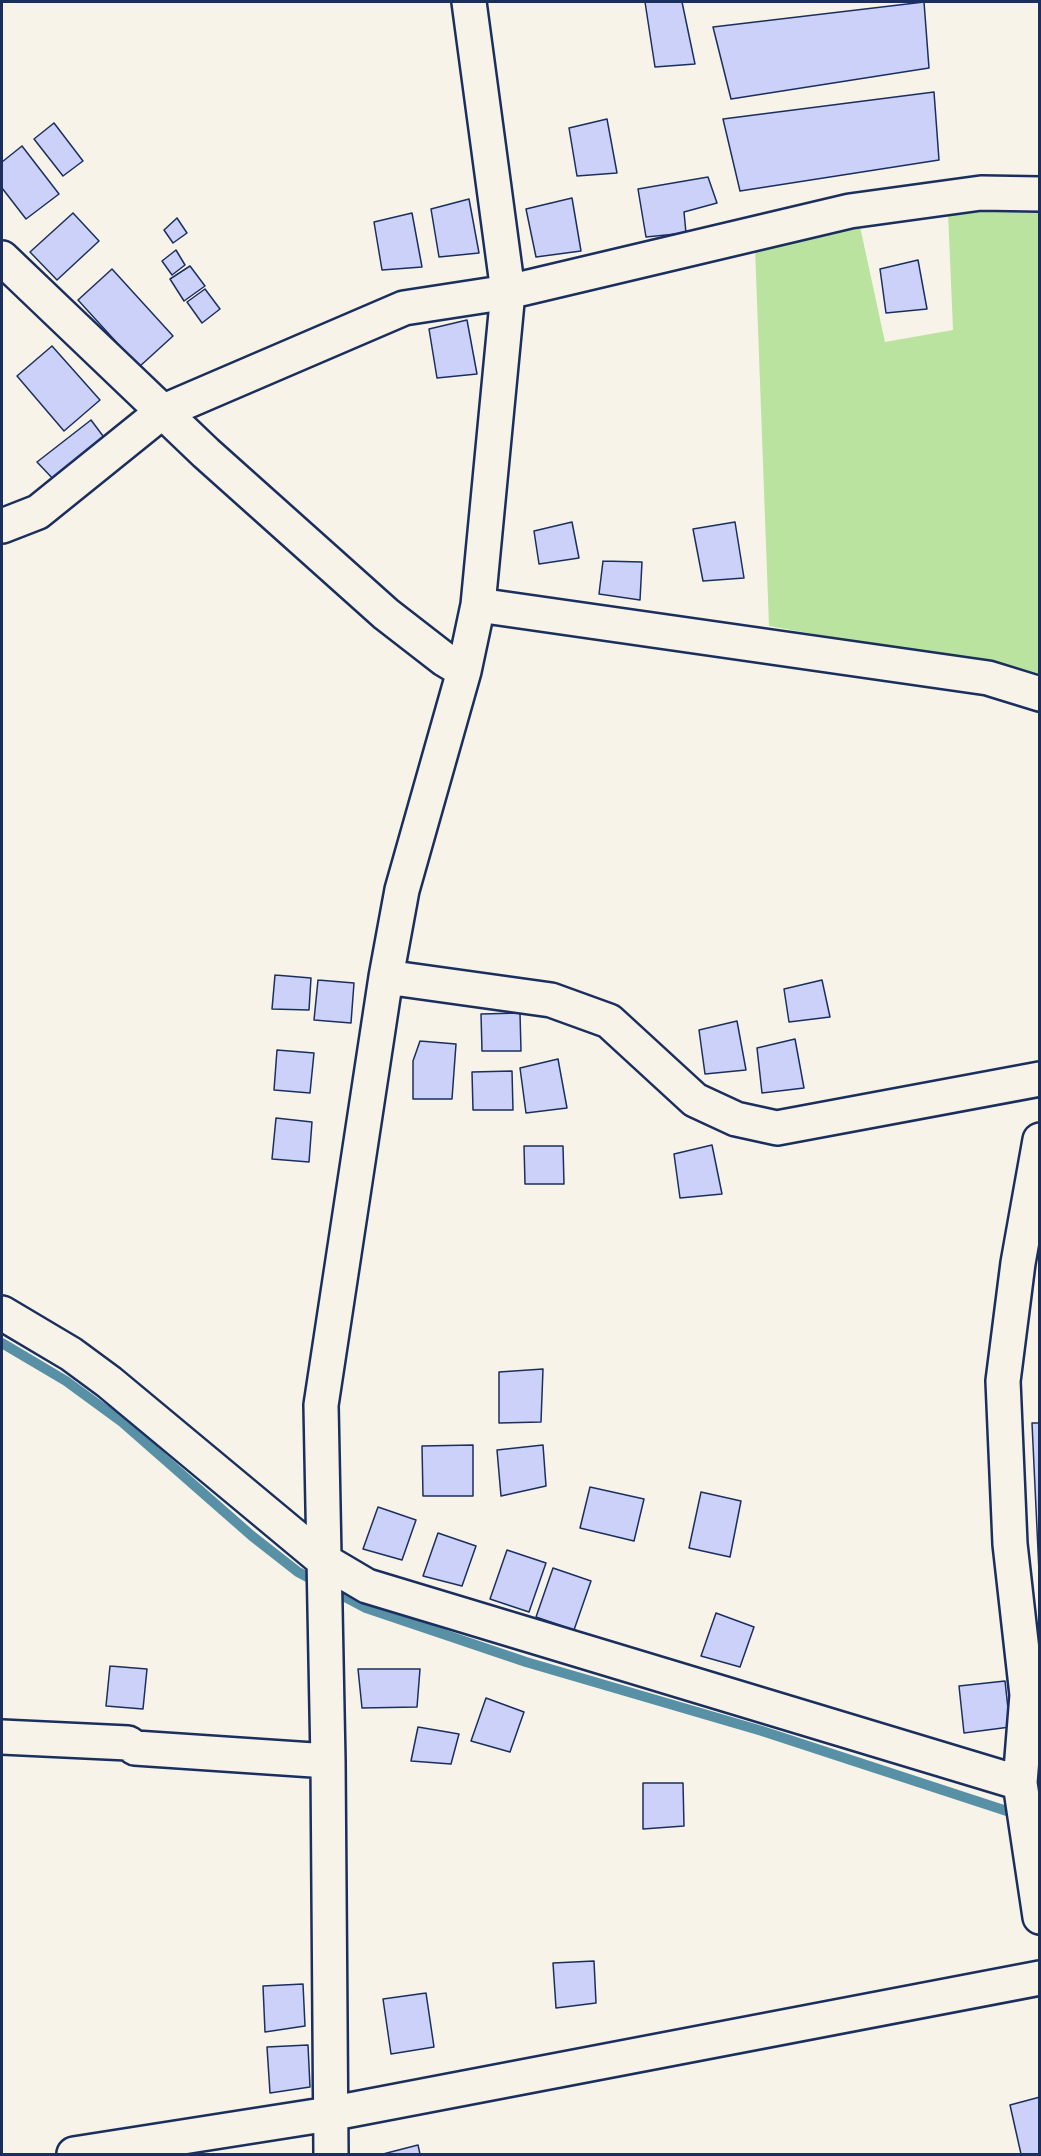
<!DOCTYPE html>
<style>
body{margin:0}
#map{position:relative;width:1041px;height:2156px;overflow:hidden;background:#f7f3e8;font-family:Itim,sans-serif}
canvas{display:block}
.frame{position:absolute;inset:0;border:3px solid #1b2f5e;pointer-events:none}
</style>
<div id="map">
<canvas width="1041" height="2156"></canvas>
<div class="frame"></div>
</div>
<script>
const g = document.querySelector('canvas').getContext('2d');
g.lineJoin = 'round';
function fill(path, color) {
  g.fillStyle = color;
  g.fill(path, 'evenodd');
}
function shape(rows) {
  const path = new Path2D();
  for (const r of rows) {
    path.moveTo(r[0], r[1]);
    for (let i = 2; i < r.length; i += 2) path.lineTo(r[i], r[i + 1]);
  }
  return path;
}
function stroke(path, color, width, dash) {
  g.strokeStyle = color;
  g.lineWidth = width;
  g.lineCap = dash ? 'butt' : 'round';
  g.setLineDash(dash || []);
  g.stroke(path);
}
fill(shape([
 [1039,211,1039,674,769,626,755,247,859,222,885,342,953,330,948,212]
]), '#bae39f');
stroke(shape([
 [2,1343,66,1381,122,1422,252,1536,298,1572,366,1608,526,1662,762,1731,1019,1815]
]), '#5890a6', 10);
const building = shape([
 [645,2,682,2,695,64,655,67,645,2],
 [924,2,929,68,731,99,713,27,924,2],
 [934,92,939,160,740,191,723,119,934,92],
 [607,119,617,173,577,176,569,128,607,119],
 [54,123,83,161,63,176,34,139,54,123],
 [22,146,59,194,26,219,2,188,2,162,22,146],
 [708,177,717,203,684,212,686,233,646,237,638,189,708,177],
 [572,198,581,251,536,257,526,209,572,198],
 [469,199,479,253,439,257,431,209,469,199],
 [73,213,99,241,57,280,30,252,73,213],
 [412,213,422,267,382,270,374,222,412,213],
 [177,218,187,233,173,243,164,230,177,218],
 [176,250,185,265,172,275,162,261,176,250],
 [918,260,927,309,886,313,880,269,918,260],
 [190,266,205,286,184,301,170,279,190,266],
 [112,269,173,336,139,367,78,300,112,269],
 [205,289,220,309,202,323,187,302,205,289],
 [467,320,477,374,437,378,429,329,467,320],
 [52,346,100,400,64,431,17,376,52,346],
 [91,420,106,440,56,482,37,462,91,420],
 [572,522,579,558,539,564,534,531,572,522],
 [735,522,744,578,703,581,693,529,735,522],
 [603,561,642,562,640,600,599,594,603,561],
 [275,975,311,978,309,1010,272,1009,275,975],
 [318,980,354,983,351,1023,314,1020,318,980],
 [822,980,830,1017,789,1022,784,989,822,980],
 [520,1013,521,1051,482,1051,481,1014,520,1013],
 [737,1021,746,1070,705,1074,699,1030,737,1021],
 [795,1039,804,1088,762,1093,757,1048,795,1039],
 [420,1041,456,1044,452,1099,413,1099,413,1061,420,1041],
 [277,1050,314,1053,310,1093,274,1090,277,1050],
 [558,1059,567,1108,526,1113,520,1068,558,1059],
 [512,1071,513,1110,473,1110,472,1072,512,1071],
 [276,1118,312,1122,309,1162,272,1159,276,1118],
 [712,1145,722,1194,680,1198,674,1154,712,1145],
 [524,1146,563,1146,564,1184,525,1184,524,1146],
 [543,1369,541,1422,499,1423,499,1372,543,1369],
 [1032,1423,1040,1423,1040,1593,1032,1423],
 [473,1445,473,1496,423,1496,422,1446,473,1445],
 [543,1445,546,1486,501,1496,497,1450,543,1445],
 [590,1487,644,1499,634,1541,580,1528,590,1487],
 [701,1492,741,1501,730,1557,689,1548,701,1492],
 [378,1507,416,1520,402,1560,363,1549,378,1507],
 [438,1533,476,1546,462,1586,423,1576,438,1533],
 [507,1550,546,1563,529,1612,490,1599,507,1550],
 [553,1568,591,1581,574,1630,536,1617,553,1568],
 [716,1613,754,1627,740,1667,701,1656,716,1613],
 [110,1666,147,1669,143,1709,106,1706,110,1666],
 [358,1669,420,1669,417,1707,362,1708,358,1669],
 [1005,1681,1010,1727,964,1733,959,1686,1005,1681],
 [486,1698,524,1712,510,1752,471,1741,486,1698],
 [418,1727,459,1734,451,1764,411,1761,418,1727],
 [643,1783,683,1783,684,1826,643,1829,643,1783],
 [594,1961,596,2003,556,2008,553,1963,594,1961],
 [303,1984,305,2026,265,2032,263,1986,303,1984],
 [426,1993,434,2047,391,2054,383,1999,426,1993],
 [308,2045,310,2087,270,2093,267,2047,308,2045],
 [1040,2097,1040,2154,1021,2154,1010,2105,1040,2097],
 [418,2145,420,2154,383,2154,418,2145]
]);
fill(building, '#cbd1f9');
stroke(building, '#1b2f5e', 1.5);
const street = shape([
 [2,258,206,453,386,614,444,659,464,671],
 [2,526,38,512,162,412,404,308,508,292,850,211,981,193,1040,194],
 [478,605,988,678,1040,694],
 [386,977,551,1000,609,1021,695,1100,736,1119,777,1128,1040,1079],
 [1040,1140,1018,1263,1003,1381,1010,1544,1027,1695,1020,1783,1040,1917],
 [2,1313,71,1354,109,1382,323,1560,367,1586,1020,1783],
 [2,1737,128,1743,135,1748,328,1761],
 [74,2154,329,2114,1040,1978],
 [331,2154,328,1761,321,1405,386,977,402,890,464,671,478,605,508,292,469,2]
]);
stroke(street, '#1b2f5e', 38);
stroke(street, '#f7f3e8', 33);
</script>
